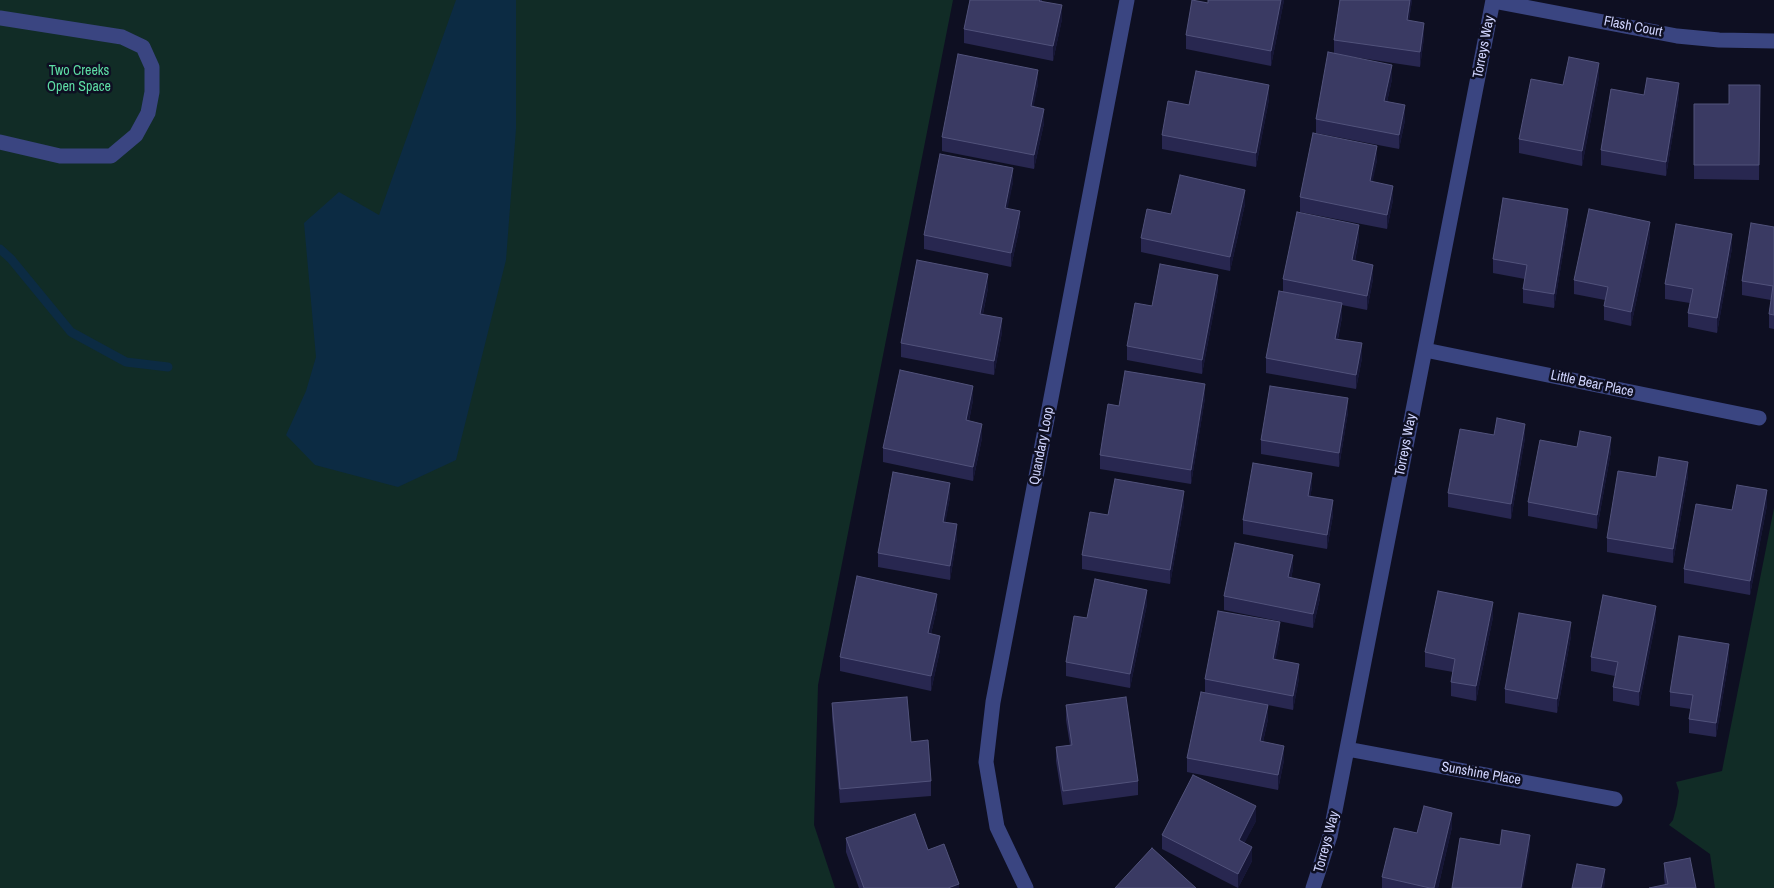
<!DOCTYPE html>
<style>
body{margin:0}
canvas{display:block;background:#0e0f22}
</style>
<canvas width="1774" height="888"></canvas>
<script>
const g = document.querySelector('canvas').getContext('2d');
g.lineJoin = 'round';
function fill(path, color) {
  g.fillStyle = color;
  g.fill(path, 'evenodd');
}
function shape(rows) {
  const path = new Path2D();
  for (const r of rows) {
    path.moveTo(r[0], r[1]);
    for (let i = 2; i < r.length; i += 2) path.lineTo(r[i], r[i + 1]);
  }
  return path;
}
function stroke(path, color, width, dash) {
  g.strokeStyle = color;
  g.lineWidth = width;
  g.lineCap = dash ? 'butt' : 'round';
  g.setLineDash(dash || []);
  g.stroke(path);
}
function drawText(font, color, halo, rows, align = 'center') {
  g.font = font + ' "Archivo Narrow",sans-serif';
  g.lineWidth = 5;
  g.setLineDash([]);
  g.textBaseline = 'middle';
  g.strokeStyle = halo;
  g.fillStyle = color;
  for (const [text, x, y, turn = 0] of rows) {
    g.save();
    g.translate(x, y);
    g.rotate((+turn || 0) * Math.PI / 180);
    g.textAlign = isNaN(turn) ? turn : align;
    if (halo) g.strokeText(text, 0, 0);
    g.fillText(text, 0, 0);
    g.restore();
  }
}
fill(shape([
 [0,0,953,0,818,685,814,825,835,888,0,888],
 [1774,508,1774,888,1715,888,1710,854,1669,825,1673,820,1677,805,1679,791,1676,782,1722,771]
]), '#112c26');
fill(shape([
 [456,0,516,0,516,129,506,260,456,460,398,487,315,465,286,435,306,391,316,357,304,223,339,192,379,215]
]), '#0c2b43');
stroke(shape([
 [0,249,11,259,71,332,126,362,168,367]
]), '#0c2b43', 9);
stroke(shape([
 [1493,1,1677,36,1719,40,1774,41],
 [0,18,122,37,143,47,152,67,152,92,148,113,136,135,111,156,60,156,0,142],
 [1425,350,1759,418],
 [1347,749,1615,799],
 [1026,888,997,827,986,762,993,702,1127,0],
 [1313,888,1330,836,1493,0]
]), '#3a4581', 15);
fill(shape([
 [970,0,1042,0,1042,1,1062,19,1053,61,964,43,964,29],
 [1284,0,1271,66,1186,49,1186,35,1208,3],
 [1340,0,1412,0,1409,20,1424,37,1420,67,1340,55,1392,79,1387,102,1405,120,1399,149,1316,133,1316,119,1334,53,1334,40],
 [1599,77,1582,166,1519,153,1519,139,1563,85],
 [1038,84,1033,107,1044,123,1034,169,942,151,942,137],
 [1760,85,1759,180,1694,179,1694,104,1729,104],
 [1644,95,1679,97,1666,176,1601,165,1601,150],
 [1269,99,1256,167,1162,149,1162,135,1189,105],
 [1377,160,1372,181,1393,200,1387,229,1300,212,1300,197],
 [1013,182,1007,208,1020,225,1011,267,924,249,924,235],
 [1245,204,1230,271,1141,252,1141,238],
 [1568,223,1554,308,1523,303,1523,289,1525,279,1493,273,1493,259],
 [1774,227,1774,329,1769,328,1769,314,1771,300,1742,295,1742,281],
 [1650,236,1631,326,1604,320,1604,306,1605,300,1574,294,1574,280],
 [1359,239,1355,261,1373,279,1367,310,1342,305,1342,317,1338,339,1362,358,1356,389,1266,373,1266,358,1283,292,1283,279],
 [1732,248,1717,333,1688,327,1688,313,1690,303,1665,299,1665,284],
 [988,288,983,314,1002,332,994,375,901,357,901,343],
 [1218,289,1202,374,1127,360,1127,346,1152,306],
 [1205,398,1191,484,1100,469,1100,455,1119,406],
 [973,400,969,421,982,438,973,481,883,462,883,448],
 [1348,412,1339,467,1261,454,1261,440],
 [1494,435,1525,438,1511,519,1448,507,1448,493],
 [1577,447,1611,451,1597,529,1528,516,1528,502],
 [1688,476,1673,563,1607,552,1607,538,1656,477],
 [1312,487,1310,497,1333,515,1327,549,1243,534,1243,520],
 [950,497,945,522,957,538,950,580,878,567,878,553],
 [1184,505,1170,584,1082,569,1082,555,1108,515],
 [1767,505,1750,595,1684,583,1684,569,1732,510],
 [1293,569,1291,578,1320,598,1313,628,1224,610,1224,596],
 [1147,604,1130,688,1066,676,1066,662,1087,618],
 [937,608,931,634,940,650,931,691,840,671,840,657],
 [1493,617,1476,701,1451,696,1451,682,1453,672,1425,667,1425,652],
 [1656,620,1639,706,1613,701,1613,687,1615,676,1591,671,1591,657],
 [1571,636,1557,713,1505,703,1505,689],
 [1280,637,1275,660,1299,678,1293,710,1268,705,1268,719,1263,742,1284,760,1278,790,1187,772,1187,758,1205,692,1205,679],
 [1729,659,1716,737,1689,733,1689,719,1691,709,1670,706,1670,692],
 [832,703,931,781,931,796,840,803,832,717],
 [1066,705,1138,781,1138,795,1063,805,1056,761,1056,747,1070,745,1066,720],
 [1256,821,1244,843,1252,861,1238,888,1162,849,1162,835],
 [1452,827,1438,888,1382,888,1382,877],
 [846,838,959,888,859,888,846,852],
 [1664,863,1696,888,1665,885,1664,878]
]), '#282750');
fill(shape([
 [1281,0,1284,0,1271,66,1271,51],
 [1410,0,1412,0,1407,34,1407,20],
 [1062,5,1062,19,1053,61,1053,46],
 [1424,23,1424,37,1420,67,1420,52],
 [1599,63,1599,77,1582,166,1582,151],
 [1392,65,1392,79,1384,116,1384,101],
 [1038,70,1038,84,1031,120,1031,106],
 [1679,83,1679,97,1666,176,1666,162],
 [1269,85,1269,99,1256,167,1256,153],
 [1405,105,1405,120,1399,149,1399,135],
 [1044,109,1044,123,1034,169,1034,155],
 [1377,146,1377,160,1370,195,1370,181],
 [1013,168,1013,182,1005,222,1005,208],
 [1393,186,1393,200,1387,229,1387,215],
 [1245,190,1245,204,1230,271,1230,257],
 [1568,209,1568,223,1554,308,1554,294],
 [1020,211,1020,225,1011,267,1011,253],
 [1650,222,1650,236,1631,326,1631,312],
 [1359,225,1359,239,1352,274,1352,260],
 [1732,234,1732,248,1717,333,1717,318],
 [1373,265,1373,279,1367,310,1367,296],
 [988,274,988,288,980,328,980,314],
 [1218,275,1218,289,1202,374,1202,360],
 [1342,303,1342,317,1335,353,1335,339],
 [1002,318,1002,332,994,375,994,361],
 [1362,343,1362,358,1356,389,1356,375],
 [1205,384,1205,398,1191,484,1191,470],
 [973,386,973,400,966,435,966,420],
 [1348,398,1348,412,1339,467,1339,453],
 [982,424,982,438,973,481,973,467],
 [1525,424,1525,438,1511,519,1511,504],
 [1611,437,1611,451,1597,529,1597,515],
 [1688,462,1688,476,1673,563,1673,549],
 [1312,473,1312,487,1308,510,1308,496],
 [950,483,950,497,943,536,943,522],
 [1767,490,1767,505,1750,595,1750,581],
 [1184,491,1184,505,1170,584,1170,570],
 [1333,500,1333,515,1327,549,1327,535],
 [957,524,957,538,950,580,950,566],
 [1293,555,1293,569,1288,591,1288,577],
 [1320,584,1320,598,1313,628,1313,614],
 [1147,590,1147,604,1130,688,1130,674],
 [937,594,937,608,928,647,928,633],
 [1493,602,1493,617,1476,701,1476,686],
 [1656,606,1656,620,1639,706,1639,692],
 [1280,622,1280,637,1273,673,1273,659],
 [1571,622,1571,636,1557,713,1557,699],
 [940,636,940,650,931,691,931,676],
 [1729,644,1729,659,1716,737,1716,723],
 [1299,664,1299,678,1293,710,1293,696],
 [1268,705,1268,719,1260,755,1260,741],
 [1284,746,1284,760,1278,790,1278,775],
 [1256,806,1256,821,1239,854,1239,840],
 [1452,813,1452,827,1438,888,1434,888],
 [1530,835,1530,849,1523,888,1521,888],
 [1252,847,1252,861,1238,888,1238,874],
 [1605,869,1605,883,1604,888,1601,888],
 [959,884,959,888,948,888]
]), '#161636');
const building = shape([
 [970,0,1040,0,1039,1,1062,5,1053,46,964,29,970,0],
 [1192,0,1208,3,1208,0,1281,0,1271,51,1186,35,1192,0],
 [1340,0,1410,0,1407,20,1424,23,1420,52,1334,40,1340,0],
 [1328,52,1392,65,1384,101,1405,105,1399,135,1316,119,1328,52],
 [958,54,1038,70,1031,106,1044,109,1034,155,942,137,958,54],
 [1569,57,1599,63,1582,151,1519,139,1531,79,1563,85,1569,57],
 [1196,71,1269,85,1256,153,1162,135,1168,101,1189,105,1196,71],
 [1647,78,1679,83,1666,162,1601,150,1611,89,1644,95,1647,78],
 [1729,85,1760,85,1759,165,1694,165,1694,104,1729,104,1729,85],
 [1313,133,1377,146,1370,181,1393,186,1387,215,1300,197,1313,133],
 [940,154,1013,168,1005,208,1020,211,1011,253,924,235,940,154],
 [1180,175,1245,190,1230,257,1141,238,1147,209,1171,214,1180,175],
 [1503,198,1568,209,1554,294,1523,289,1527,265,1493,259,1503,198],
 [1589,209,1650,222,1631,312,1604,306,1608,287,1574,280,1589,209],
 [1297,212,1359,225,1352,260,1373,265,1367,296,1283,279,1297,212],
 [1751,223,1774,227,1774,315,1769,314,1773,286,1742,281,1751,223],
 [1676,224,1732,234,1717,318,1688,313,1693,289,1665,284,1676,224],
 [917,260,988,274,980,314,1002,318,994,361,901,343,917,260],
 [1160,264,1218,275,1202,360,1127,346,1135,303,1152,306,1160,264],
 [1279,291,1342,303,1335,339,1362,343,1356,375,1266,358,1279,291],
 [900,370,973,386,966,420,982,424,973,467,883,448,900,370],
 [1125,371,1205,384,1191,470,1100,455,1108,404,1119,406,1125,371],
 [1270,386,1348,398,1339,453,1261,440,1270,386],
 [1497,418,1525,424,1511,504,1448,493,1460,429,1494,435,1497,418],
 [1580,431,1611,437,1597,515,1528,502,1540,440,1577,447,1580,431],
 [1659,457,1688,462,1673,549,1607,538,1618,471,1656,477,1659,457],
 [1253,463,1312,473,1308,496,1333,500,1327,535,1243,520,1253,463],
 [893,472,950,483,943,522,957,524,950,566,878,553,893,472],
 [1115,479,1184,491,1170,570,1082,555,1090,512,1108,515,1115,479],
 [1737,485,1767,490,1750,581,1684,569,1696,504,1732,510,1737,485],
 [1235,543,1293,555,1288,577,1320,584,1313,614,1224,596,1235,543],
 [857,576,937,594,928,633,940,636,931,676,840,657,857,576],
 [1095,579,1147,590,1130,674,1066,662,1074,616,1087,618,1095,579],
 [1438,591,1493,602,1476,686,1451,682,1455,659,1425,652,1438,591],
 [1603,595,1656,606,1639,692,1613,687,1618,662,1591,657,1603,595],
 [1218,611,1280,622,1273,659,1299,664,1293,696,1205,679,1218,611],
 [1519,613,1571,622,1557,699,1505,689,1519,613],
 [1679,636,1729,644,1716,723,1689,719,1693,695,1670,692,1679,636],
 [1201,692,1268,705,1260,741,1284,746,1278,775,1187,758,1201,692],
 [907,697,911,742,928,740,931,781,840,789,832,703,907,697],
 [1126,697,1138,781,1063,791,1056,747,1072,745,1066,705,1126,697],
 [1193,775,1256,806,1239,840,1252,847,1238,874,1162,835,1193,775],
 [1424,806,1452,813,1434,888,1430,888,1382,877,1394,828,1417,833,1424,806],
 [915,814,928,850,944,844,959,884,948,888,864,888,846,838,915,814],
 [1502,830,1530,835,1521,888,1452,888,1460,838,1500,845,1502,830],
 [1152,848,1196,888,1115,888,1152,848],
 [1690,858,1696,888,1649,888,1668,884,1664,863,1690,858],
 [1577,864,1605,869,1601,888,1572,888,1577,864]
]);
fill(building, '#3a3a63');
stroke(building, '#51527b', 1);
drawText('14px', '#d0d4fe', '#0e0f22', [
 ["Flash Court",1633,27,11],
 ["Torreys Way",1484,47,-79],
 ["Little Bear Place",1592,384,12],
 ["Torreys Way",1406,445,-79],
 ["Quandary Loop",1042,446,-79],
 ["Sunshine Place",1481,774,10],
 ["Torreys Way",1327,842,-75]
]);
drawText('14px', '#5ddda4', '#0e0f22', [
 ["Two Creeks",79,71],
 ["Open Space",79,87]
]);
</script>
